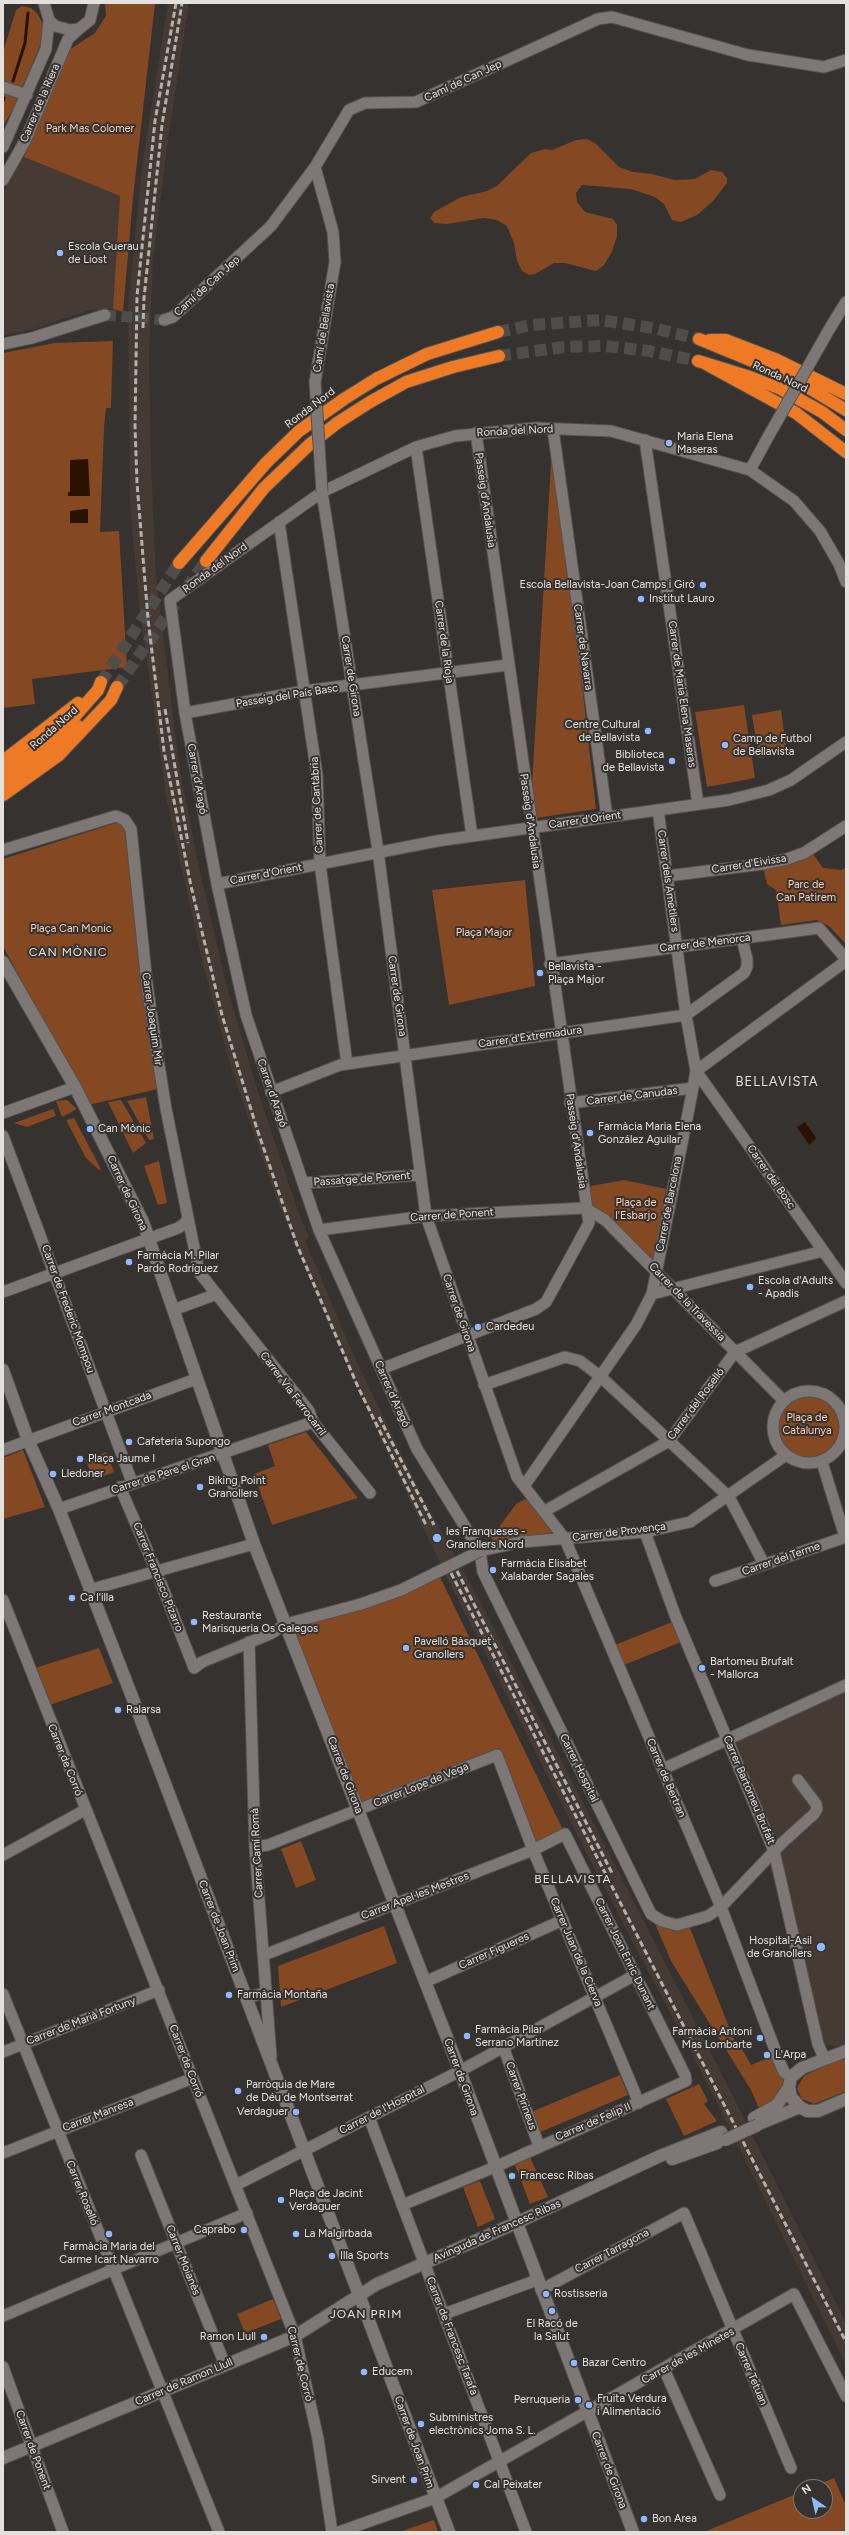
<!DOCTYPE html>
<meta charset="utf-8">
<style>
body{margin:0}
#map{position:relative;width:849px;height:2535px;overflow:hidden;background:#36322f;font-family:Figtree,sans-serif}
canvas{display:block}
.frame{position:absolute;inset:0;border:4px solid #e3e0de;pointer-events:none}
.north{position:absolute;left:793px;top:2479px;width:40px;height:40px;box-sizing:border-box;background:#36322f;border:1px solid #7b7875;border-radius:50%;rotate:326deg;font-size:11px;font-weight:700;line-height:16px;text-align:center;color:#e3e0de}
.north::after{content:'';display:block;margin:auto;width:14px;height:18px;background:#90b8fd;clip-path:polygon(50% 0,100% 100%,50% 72%,0 100%)}
</style>
<div id="map">
<canvas width="849" height="2535"></canvas>
<div class="frame"></div>
<div class="north">N</div>
</div>
<script>
const g = document.querySelector('canvas').getContext('2d');
g.lineJoin = 'round';
function fill(path, color) {
  g.fillStyle = color;
  g.fill(path, 'evenodd');
}
function shape(rows) {
  const path = new Path2D();
  for (const r of rows) {
    if (r.length === 3) {
      path.moveTo(r[0] + r[2], r[1]);
      path.arc(r[0], r[1], r[2], 0, 2 * Math.PI);
      continue;
    }
    path.moveTo(r[0], r[1]);
    for (let i = 2; i < r.length; i += 2) path.lineTo(r[i], r[i + 1]);
  }
  return path;
}
function stroke(path, color, width, dash) {
  g.strokeStyle = color;
  g.lineWidth = width;
  g.lineCap = dash ? 'butt' : 'round';
  g.setLineDash(dash || []);
  g.stroke(path);
}
function drawText(font, color, halo, rows, align = 'center') {
  g.font = font + ' Figtree,sans-serif';
  g.lineWidth = 4;
  g.setLineDash([]);
  g.textBaseline = 'middle';
  g.strokeStyle = halo;
  g.fillStyle = color;
  for (const [text, x, y, turn = 0] of rows) {
    g.save();
    g.translate(x, y);
    g.rotate((+turn || 0) * Math.PI / 180);
    g.textAlign = isNaN(turn) ? turn : align;
    if (halo) g.strokeText(text, 0, 0);
    g.fillText(text, 0, 0);
    g.restore();
  }
}
fill(shape([
 [168,3,189,3,168,140,153,260,149,355,151,460,156,578,179,764,198,863,227,987,258,1092,298,1211,309,1237,305,1240,354,1356,419,1490,483,1607,728,2086,846,2323,846,2365,716,2101,590,1860,447,1578,372,1421,330,1328,277,1200,232,1071,203,965,167,802,139,604,130,505,128,307,142,166],
 [24,157,120,196,113,309,90,310,31,330,3,335,3,193],
 [846,1685,846,2047,818,2044,774,1851,728,1740]
]), '#453a34');
fill(shape([
 [105,3,155,3,133,198,123,312,113,309,120,196,24,157,69,50,95,33,106,16],
 [22,6,31,8,37,13,43,24,43,39,12,111,3,126,3,52,16,10],
 [587,139,595,143,619,167,633,172,652,174,675,180,695,179,711,170,722,172,727,178,727,183,713,201,697,215,681,222,672,220,664,204,655,197,631,189,582,185,576,193,577,202,585,212,613,219,617,225,617,236,612,252,604,265,596,271,565,263,554,263,535,274,529,275,522,271,517,261,514,243,507,226,497,220,484,218,447,224,434,223,430,218,434,212,461,197,487,191,497,186,531,153,545,149,552,150,576,140],
 [113,341,111,408,106,408,104,428,100,532,119,531,127,667,32,679,35,704,3,708,3,353,55,343],
 [553,429,596,809,530,819],
 [744,705,755,778,707,787,695,712],
 [781,710,787,754,759,758,752,715],
 [122,821,127,831,158,1089,88,1105,3,946,3,859],
 [813,854,823,868,842,870,846,867,846,944,829,926,817,920,781,925,776,890,767,884,763,867],
 [525,880,535,986,449,1005,432,890],
 [146,1097,154,1139,149,1140,127,1101],
 [67,1100,77,1109,62,1117,56,1101],
 [121,1100,146,1143,133,1153,108,1102],
 [53,1109,56,1116,27,1127,14,1123],
 [74,1118,101,1169,99,1170,86,1158,66,1120],
 [159,1161,167,1203,158,1205,144,1166],
 [624,1180,666,1189,657,1265,585,1208,591,1186],
 [807,1425,35],
 [306,1432,358,1498,272,1525,254,1474,275,1466,268,1445],
 [23,1450,45,1507,3,1519,3,1458],
 [106,1452,114,1472,93,1480,86,1460],
 [525,1499,531,1501,554,1529,548,1538,496,1544,491,1538,516,1504],
 [438,1573,565,1834,533,1850,497,1755,359,1810,286,1624],
 [677,1620,686,1640,619,1667,610,1647],
 [99,1648,113,1683,50,1705,35,1668],
 [301,1841,316,1880,296,1888,281,1849],
 [651,1914,688,1923,738,2050,742,2049,751,2065,775,2055,784,2083,782,2093,775,2102,760,2111,751,2090,671,1961],
 [384,1926,397,1963,281,2007,278,1966],
 [846,2059,846,2091,814,2104,802,2099,797,2088,804,2076,835,2061],
 [620,2075,628,2095,538,2133,531,2112],
 [699,2084,708,2101,704,2104,717,2121,684,2136,666,2099],
 [530,2157,548,2197,530,2204,515,2165],
 [480,2181,495,2219,478,2227,463,2187],
 [273,2299,281,2319,245,2333,237,2314],
 [834,2478,846,2506,846,2532,704,2532,801,2492,801,2511,825,2511,825,2487,812,2487],
 [434,2520,438,2532,399,2532]
]), '#844823');
fill(shape([
 [88,459,90,496,68,496,68,492,70,492,70,460],
 [85,509,88,509,88,523,70,523,70,511],
 [805,1122,816,1138,809,1145,797,1127]
]), '#2b1102');
stroke(shape([
 [13,81,25,43,28,13],
 [3,101,4,98]
]), '#2b1102', 3);
stroke(shape([
 [105,315,164,320]
]), '#504c49', 11, [11, 5.5]);
stroke(shape([
 [498,332,531,325,600,320,653,328,699,339],
 [499,356,564,347,604,346,649,351,698,361],
 [186,589,206,561],
 [101,682,179,563],
 [117,687,175,604]
]), '#504c49', 12, [12, 6]);
const street = shape([
 [44,3,49,20,55,26,70,30,79,29,90,20,94,3],
 [3,87,27,95],
 [3,147,46,49,49,20],
 [315,167,333,232,335,262,315,382],
 [3,180,25,141,68,39,79,29],
 [164,320,173,317,271,226,315,167,349,110,365,103,416,102,598,19,612,17,748,55,824,67,846,60],
 [830,328,846,302],
 [3,344,32,338,105,315],
 [553,429,607,817],
 [645,440,698,804],
 [416,447,472,836],
 [750,470,768,437],
 [322,492,378,851,426,1216,517,1477,565,1539,721,1907,780,2063,784,2072,791,2077],
 [279,522,317,775,320,864,347,1064],
 [185,713,304,691,508,665],
 [3,850,116,816,125,820,131,829,147,984,156,1046,166,1109,199,1272,309,1411,313,1422,370,1493],
 [667,876,763,864,787,859,804,853,846,826],
 [217,884,437,841,729,800,769,790,791,780,846,742],
 [550,964,819,928,846,959],
 [696,1071,846,1283],
 [696,1071,846,961],
 [271,1092,340,1065,686,1015,744,973,747,967,747,959,742,939],
 [570,1103,693,1088],
 [3,1113,75,1087],
 [3,1136,132,1482],
 [303,1183,420,1175],
 [585,1208,605,1220,784,1401],
 [319,1230,426,1216,585,1208],
 [3,1292,178,1228,184,1224,188,1219],
 [652,1294,823,1251],
 [173,1310,217,1294],
 [381,1369,536,1309,546,1302,589,1223,476,433],
 [484,1385,565,1357,580,1361,601,1377,729,1497,764,1564],
 [809,1427,36],
 [3,1450,196,1379],
 [822,1462,845,1537],
 [524,1486,636,1325,652,1294,693,1088,696,1071,686,1015,658,810],
 [120,1487,157,1573,194,1668,202,1662,270,1634,286,1624,361,1604],
 [59,1509,313,1422],
 [545,1511,669,1441,735,1352,846,1301],
 [645,1532,675,1615,774,1851,818,2044,824,2058],
 [480,1551,521,1542,645,1532,690,1522,786,1455],
 [715,1581,846,1537],
 [89,1590,254,1544],
 [3,1600,295,2336,318,2439,332,2532],
 [249,1642,255,1847,271,2057],
 [663,1769,846,1685],
 [798,1780,816,1804,817,1809,814,1814,782,1843,721,1907,708,1916,677,1925,662,1921,651,1914,483,1572,480,1551,417,1449,319,1230,246,1015,217,884,185,713,170,600,322,492,416,447,455,436,536,428,611,431,750,470,794,501,820,531,839,564,846,582],
 [255,1847,268,1845,497,1755,533,1850,639,2103],
 [3,1855,85,1810],
 [264,1955,533,1850,565,1834,685,2075,686,2081,495,2167,402,2205],
 [425,1982,563,1920],
 [3,1994,219,2532],
 [246,1998,267,1992],
 [503,2046,539,2146],
 [3,2052,159,1990],
 [369,2117,526,2532],
 [3,2153,193,2078],
 [141,2155,225,2365],
 [236,2185,460,2071,635,1975],
 [541,2290,684,2213,791,2468],
 [444,2314,537,2280],
 [3,2316,247,2213],
 [3,2367,63,2532],
 [664,2369,720,2495],
 [339,2532,435,2498,794,2294,846,2396]
]);
const secondary = shape([
 [3,962,75,1087,143,1222,254,1544,460,2071,633,2532],
 [3,1370,28,1440,59,1509,131,1694,449,2532],
 [846,2051,802,2068,791,2077,789,2087,791,2097,800,2107,807,2111,818,2111,846,2099],
 [754,2118,777,2105,789,2087],
 [761,2123,800,2107],
 [672,2159,717,2143],
 [3,2458,295,2336,377,2284,516,2223,660,2156,721,2132]
]);
const highway = shape([
 [699,339,791,377,846,410],
 [710,340,726,340,775,359,846,394],
 [698,361,750,377,781,389,822,412,846,430],
 [706,364,796,413,846,452],
 [206,561,264,488,309,445,337,423,370,402,406,382,453,367,499,356],
 [179,563,266,463,299,431,344,399,376,379,427,354,498,332],
 [3,761,78,703],
 [3,773,31,755,69,723,98,690,101,682],
 [3,783,36,761,78,726],
 [3,795,59,755,111,700,117,687]
]);
stroke(street, '#54514f', 13);
stroke(secondary, '#54514f', 14);
stroke(highway, '#54514f', 14);
stroke(street, '#7d7875', 11);
stroke(secondary, '#7d7875', 12);
stroke(highway, '#ef7a26', 12);
stroke(shape([
 [176,3,155,121,137,296,135,426,137,483,148,619,164,751,191,886,222,1015,257,1129,297,1245,358,1387,427,1527],
 [143,328,144,298,162,125,182,3],
 [165,709,188,843],
 [379,1417,434,1525],
 [457,1571,613,1875],
 [451,1573,846,2342]
]), '#b3b0ad', 3, [6, 3]);
const streetBridge = shape([
 [315,382,322,492],
 [768,437,830,328],
 [361,1604,401,1590,480,1551]
]);
const secondaryBridge = shape([
 [725,2140,758,2125]
]);
stroke(streetBridge, '#54514f', 13, []);
stroke(secondaryBridge, '#54514f', 14, []);
stroke(streetBridge, '#7d7875', 11);
stroke(secondaryBridge, '#7d7875', 12);
for (const [x, y, r, color] of [
 [60,253,4,"#90b8fd"],
 [669,443,4,"#90b8fd"],
 [703,585,4,"#90b8fd"],
 [641,599,4,"#90b8fd"],
 [648,731,4,"#90b8fd"],
 [725,745,4,"#90b8fd"],
 [672,761,4,"#90b8fd"],
 [540,973,4,"#90b8fd"],
 [90,1129,4,"#90b8fd"],
 [590,1133,4,"#90b8fd"],
 [129,1262,4,"#90b8fd"],
 [750,1287,4,"#90b8fd"],
 [478,1327,4,"#90b8fd"],
 [129,1442,4,"#90b8fd"],
 [80,1459,4,"#90b8fd"],
 [53,1474,4,"#90b8fd"],
 [200,1487,4,"#90b8fd"],
 [437,1538,5,"#90b8fd"],
 [493,1570,4,"#90b8fd"],
 [72,1598,4,"#90b8fd"],
 [194,1622,4,"#90b8fd"],
 [406,1648,4,"#90b8fd"],
 [702,1668,4,"#90b8fd"],
 [118,1710,4,"#90b8fd"],
 [821,1947,5,"#90b8fd"],
 [229,1995,4,"#90b8fd"],
 [467,2036,4,"#90b8fd"],
 [760,2038,4,"#90b8fd"],
 [767,2055,4,"#90b8fd"],
 [238,2091,4,"#90b8fd"],
 [296,2112,4,"#90b8fd"],
 [512,2176,4,"#90b8fd"],
 [281,2200,4,"#90b8fd"],
 [244,2230,4,"#90b8fd"],
 [109,2234,4,"#90b8fd"],
 [296,2234,4,"#90b8fd"],
 [332,2256,4,"#90b8fd"],
 [546,2294,4,"#90b8fd"],
 [552,2311,4,"#90b8fd"],
 [264,2337,4,"#90b8fd"],
 [574,2363,4,"#90b8fd"],
 [364,2372,4,"#90b8fd"],
 [578,2400,4,"#90b8fd"],
 [589,2405,4,"#90b8fd"],
 [421,2424,4,"#90b8fd"],
 [414,2480,4,"#90b8fd"],
 [476,2485,4,"#90b8fd"],
 [644,2519,4,"#90b8fd"]
]) {
  const dot = new Path2D();
  dot.arc(x, y, r, 0, 2 * Math.PI);
  g.fillStyle = color;
  g.fill(dot);
  stroke(dot, '#36322f', 1.5);
}
drawText('11px', '#e3e0de', '#36322f', [
 ["Camí de Can Jep",463,81,-25],
 ["Carrer de la Riera",40,103,-67],
 ["Camí de Can Jep",207,286,-42],
 ["Camí de Bellavista",324,328,-81],
 ["Ronda Nord",780,377,25],
 ["Ronda Nord",310,408,-37],
 ["Ronda del Nord",515,431,-3],
 ["Passeig d'Andalusia",485,500,82],
 ["Ronda del Nord",215,568,-36],
 ["Carrer de la Rioja",444,642,82],
 ["Carrer de Navarra",583,647,82],
 ["Carrer de Girona",351,676,81],
 ["Carrer de Maria Elena Maseras",682,694,82],
 ["Passeig del País Basc",287,696,-9],
 ["Ronda Nord",54,728,-41],
 ["Carrer d'Aragó",197,779,80],
 ["Carrer de Cantàbria",317,805,-93],
 ["Carrer d'Orient",585,820,-8],
 ["Passeig d'Andalusia",530,821,82],
 ["Carrer d'Eivissa",749,864,-9],
 ["Carrer d'Orient",266,874,-11],
 ["Carrer dels Ametllers",668,881,82],
 ["Carrer de Menorca",705,943,-7],
 ["Carrer de Girona",397,996,82],
 ["Carrer Joaquim Mir",152,1019,82],
 ["Carrer d'Extremadura",530,1037,-8],
 ["Carrer d'Aragó",272,1093,71],
 ["Carrer de Canudas",632,1096,-7],
 ["Passeig d'Andalusia",576,1141,82],
 ["Carrer del Bosc",771,1177,55],
 ["Passatge de Ponent",362,1179,-4],
 ["Carrer de Girona",127,1193,65],
 ["Carrer de Barcelona",669,1204,-79],
 ["Carrer de Ponent",452,1215,-4],
 ["Carrer de la Travessia",687,1302,46],
 ["Carrer de Frederic Mompou",68,1309,70],
 ["Carrer de Girona",459,1313,71],
 ["Carrer Via Ferrocarril",293,1394,53],
 ["Carrer d'Aragó",392,1394,66],
 ["Carrer del Roselló",696,1404,-53],
 ["Carrer Montcada",112,1409,-20],
 ["Carrer de Pere el Gran",163,1474,-18],
 ["Carrer de Provença",619,1532,-7],
 ["Carrer del Terme",781,1559,-19],
 ["Carrer Francisco Pizarro",158,1577,68],
 ["Carrer de Corró",65,1760,68],
 ["Carrer Hospital",579,1768,64],
 ["Carrer de Girona",345,1775,69],
 ["Carrer de Bertran",666,1778,67],
 ["Carrer Lope de Vega",421,1785,-22],
 ["Carrer Bartomeu Brufalt",749,1790,67],
 ["Carrer Camí Romà",257,1853,-93],
 ["Carrer Apel·les Mestres",415,1896,-21],
 ["Carrer de Joan Prim",219,1926,69],
 ["Carrer Figueres",494,1951,-24],
 ["Carrer Juan de la Cierva",576,1952,67],
 ["Carrer Joan Enric Dunant",625,1954,64],
 ["Carrer de Marià Fortuny",81,2021,-21],
 ["Carrer de Corró",186,2061,69],
 ["Carrer de Girona",461,2077,70],
 ["Carrer Pirineus",521,2096,70],
 ["Carrer de l'Hospital",382,2110,-27],
 ["Carrer Manresa",98,2115,-21],
 ["Carrer de Felip II",593,2122,-23],
 ["Carrer Roselló",82,2193,68],
 ["Avinguda de Francesc Ribas",497,2231,-24],
 ["Carrer Tarragona",612,2251,-28],
 ["Carrer Moianès",183,2260,68],
 ["Carrer de Francesc Tarafa",452,2336,69],
 ["Carrer de les Minetes",688,2356,-29],
 ["Carrer de Corró",300,2364,76],
 ["Carrer Tetuan",751,2374,67],
 ["Carrer de Ramon Llull",184,2382,-23],
 ["Carrer de Joan Prim",414,2442,70],
 ["Carrer de Ponent",33,2450,70],
 ["Carrer de Girona",609,2470,69]
]);
drawText('11px', '#fed0b6', '#36322f', [
 ["Park Mas Colomer",90,129],
 ["Parc de",806,885],
 ["Can Patirem",806,898],
 ["Plaça Can Monic",71,929],
 ["Plaça Major",484,933],
 ["Plaça de",636,1203],
 ["l'Esbarjo",636,1216],
 ["Plaça de",807,1418],
 ["Catalunya",807,1431]
]);
drawText('11px', '#e3e0de', '#36322f', [
 ["Escola Guerau",68,247],
 ["de Liost",68,260],
 ["Maria Elena",677,437],
 ["Maseras",677,450],
 ["Escola Bellavista-Joan Camps i Giró",695,585,"right"],
 ["Institut Lauro",649,599],
 ["Centre Cultural",640,725,"right"],
 ["de Bellavista",640,738,"right"],
 ["Camp de Futbol",733,739],
 ["de Bellavista",733,752],
 ["Biblioteca",664,755,"right"],
 ["de Bellavista",664,768,"right"],
 ["Bellavista -",548,967],
 ["Plaça Major",548,980],
 ["Farmàcia Maria Elena",598,1127],
 ["González Aguilar",598,1140],
 ["Can Mònic",98,1129],
 ["Farmàcia M. Pilar",137,1256],
 ["Pardo Rodríguez",137,1269],
 ["Escola d'Adults",758,1281],
 ["- Apadis",758,1294],
 ["Cardedeu",486,1327],
 ["Cafeteria Supongo",137,1442],
 ["Plaça Jaume I",88,1459],
 ["Lledoner",61,1474],
 ["Biking Point",208,1481],
 ["Granollers",208,1494],
 ["les Franqueses -",446,1532],
 ["Granollers Nord",446,1545],
 ["Farmàcia Elisabet",501,1564],
 ["Xalabarder Sagales",501,1577],
 ["Ca l'illa",80,1598],
 ["Restaurante",202,1616],
 ["Marisqueria Os Galegos",202,1629],
 ["Pavelló Bàsquet",414,1642],
 ["Granollers",414,1655],
 ["Bartomeu Brufalt",710,1662],
 ["- Mallorca",710,1675],
 ["Ralarsa",126,1710],
 ["Hospital-Asil",812,1941,"right"],
 ["de Granollers",812,1954,"right"],
 ["Farmàcia Montaña",237,1995],
 ["Farmàcia Pilar",475,2030],
 ["Serrano Martínez",475,2043],
 ["Farmàcia Antoni",752,2032,"right"],
 ["Mas Lombarte",752,2045,"right"],
 ["L'Arpa",775,2055],
 ["Parròquia de Mare",246,2085],
 ["de Déu de Montserrat",246,2098],
 ["Verdaguer",288,2112,"right"],
 ["Francesc Ribas",520,2176],
 ["Plaça de Jacint",289,2194],
 ["Verdaguer",289,2207],
 ["Caprabo",236,2230,"right"],
 ["La Malgirbada",304,2234],
 ["Farmàcia Maria del",109,2247,"center"],
 ["Carme Icart Navarro",109,2260,"center"],
 ["Illa Sports",340,2256],
 ["Rostisseria",554,2294],
 ["El Racó de",552,2324,"center"],
 ["la Salut",552,2337,"center"],
 ["Ramon Llull",256,2337,"right"],
 ["Bazar Centro",582,2363],
 ["Educem",372,2372],
 ["Fruita Verdura",597,2399],
 ["i Alimentació",597,2412],
 ["Perruqueria",570,2400,"right"],
 ["Subministres",429,2418],
 ["electrònics Joma S. L.",429,2431],
 ["Sirvent",406,2480,"right"],
 ["Cal Peixater",484,2485],
 ["Bon Area",652,2519]
], 'left');
g.letterSpacing = '1px';
drawText('12px', '#e3e0de', '#36322f', [
 ["CAN MÒNIC",68,952],
 ["BELLAVISTA",573,1879],
 ["JOAN PRIM",366,2314]
]);
g.letterSpacing = '0px';
g.letterSpacing = '1px';
drawText('13px', '#e3e0de', '#36322f', [
 ["BELLAVISTA",777,1082]
]);
g.letterSpacing = '0px';
</script>
